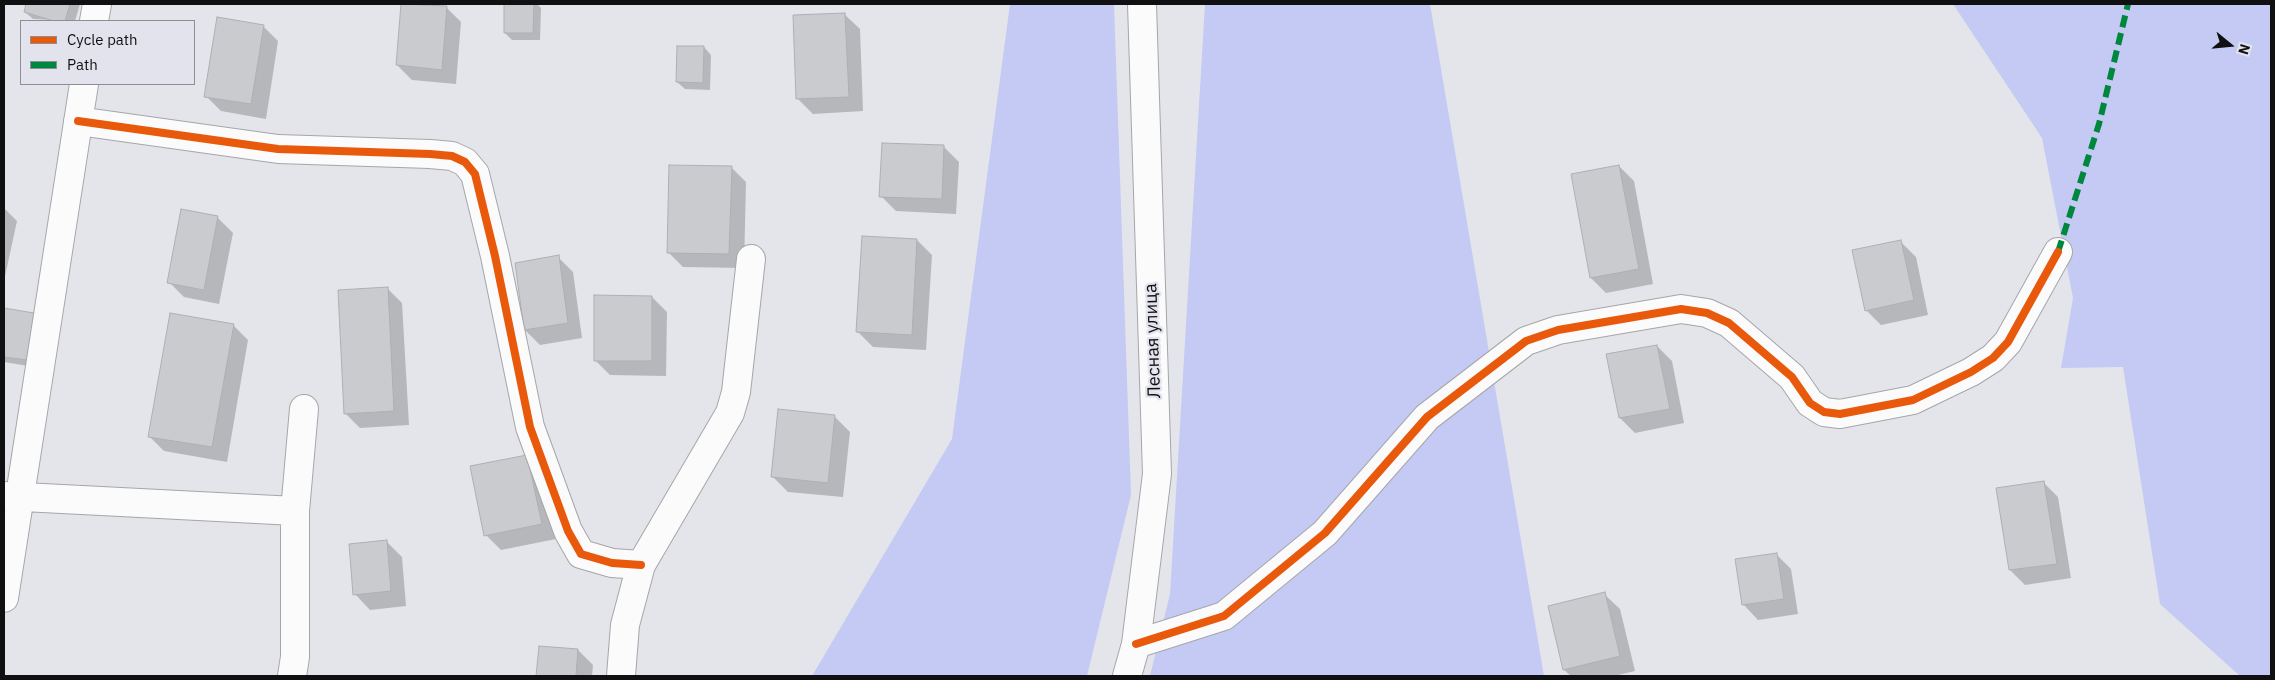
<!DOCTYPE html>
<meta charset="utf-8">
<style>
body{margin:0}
#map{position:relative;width:2275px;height:680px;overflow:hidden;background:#e4e5ea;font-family:"IBM Plex Sans",sans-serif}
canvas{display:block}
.frame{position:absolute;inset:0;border:5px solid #101013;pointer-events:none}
.legend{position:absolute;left:20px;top:20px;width:175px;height:65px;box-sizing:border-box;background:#e2e3ec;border:1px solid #8e8f95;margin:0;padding:6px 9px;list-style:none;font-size:15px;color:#101013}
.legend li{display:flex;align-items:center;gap:10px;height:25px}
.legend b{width:25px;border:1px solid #8e8f95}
.north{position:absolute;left:2205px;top:20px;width:50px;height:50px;-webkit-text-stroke:4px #e2e3ec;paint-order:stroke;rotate:107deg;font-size:14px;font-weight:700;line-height:20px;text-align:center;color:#101013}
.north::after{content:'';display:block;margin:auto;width:18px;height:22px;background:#101013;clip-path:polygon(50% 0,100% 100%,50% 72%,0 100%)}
</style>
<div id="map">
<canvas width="2275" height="680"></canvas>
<div class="frame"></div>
<ul class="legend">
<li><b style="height:6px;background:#e8590c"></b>Cycle path</li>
<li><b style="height:6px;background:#00873e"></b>Path</li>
</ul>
<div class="north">N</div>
</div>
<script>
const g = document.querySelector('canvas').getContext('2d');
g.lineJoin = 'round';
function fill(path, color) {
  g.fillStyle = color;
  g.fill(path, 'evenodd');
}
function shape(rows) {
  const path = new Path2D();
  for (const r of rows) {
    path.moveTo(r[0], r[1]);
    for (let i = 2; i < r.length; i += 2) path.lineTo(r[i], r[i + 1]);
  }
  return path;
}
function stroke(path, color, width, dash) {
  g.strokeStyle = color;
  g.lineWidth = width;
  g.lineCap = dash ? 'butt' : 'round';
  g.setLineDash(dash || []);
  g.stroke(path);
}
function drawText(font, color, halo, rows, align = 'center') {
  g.font = font + ' "IBM Plex Sans",sans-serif';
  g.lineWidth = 4.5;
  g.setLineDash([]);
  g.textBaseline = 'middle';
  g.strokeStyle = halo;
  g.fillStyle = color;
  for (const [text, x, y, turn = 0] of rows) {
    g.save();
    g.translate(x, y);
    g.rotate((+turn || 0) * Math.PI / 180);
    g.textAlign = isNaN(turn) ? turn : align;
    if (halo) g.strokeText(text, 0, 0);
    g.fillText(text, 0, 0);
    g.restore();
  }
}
fill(shape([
 [1010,4,1114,4,1131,495,1087,676,812,676,952,439],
 [1205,4,1430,4,1544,676,1150,676,1170,594],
 [1953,4,2271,4,2271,676,2240,676,2160,604,2123,367,2061,368,2073,298,2042,138]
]), '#c4caf3');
fill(shape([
 [28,4,80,4,75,21,33,19,25,12],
 [402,4,446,7,461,22,456,84,412,80,397,65],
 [506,4,537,4,541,8,540,40,512,40,505,33],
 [844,14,860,29,863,111,813,114,798,99],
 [263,26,278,41,266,119,221,111,206,96],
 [704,47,711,55,710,90,685,89,677,82],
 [944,147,959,162,956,214,896,211,881,196],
 [1619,166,1634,181,1653,284,1606,293,1591,278],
 [731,167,746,182,744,268,683,267,668,252],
 [4,208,17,221,4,281],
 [182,211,218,218,233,233,219,304,184,297,169,282],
 [917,240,932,255,926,350,873,347,858,332],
 [1901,242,1916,257,1928,315,1881,325,1866,310],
 [558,257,573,272,582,338,540,345,525,330],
 [387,288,402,303,409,425,360,428,345,413],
 [652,297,667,312,666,376,610,375,595,360],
 [4,310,33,314,41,322,34,367,4,362],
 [233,325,248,340,227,462,164,451,149,436],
 [1657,346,1672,361,1684,423,1635,433,1620,418],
 [835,417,850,432,843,497,788,492,773,477],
 [527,456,542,471,556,539,501,550,486,535],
 [2043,482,2058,497,2071,578,2025,585,2010,570],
 [387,542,402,557,406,606,370,610,355,594],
 [1776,554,1791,569,1798,614,1758,620,1743,604],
 [1604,594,1620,609,1635,671,1614,676,1571,676,1564,670],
 [540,648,578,650,593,665,592,676,538,676]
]), '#0003');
const building = shape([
 [26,4,70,4,65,21,54,21,24,12,26,4],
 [401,4,447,6,442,70,396,65,401,4],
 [504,4,534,4,533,33,504,33,504,4],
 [845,13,849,97,796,99,793,15,845,13],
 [217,17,264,25,251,104,204,97,217,17],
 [677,46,704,46,703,83,676,82,677,46],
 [882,143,944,145,942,199,879,197,882,143],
 [669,165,732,166,729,254,667,253,669,165],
 [1619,165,1639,269,1590,278,1571,174,1619,165],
 [181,209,218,216,204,290,167,283,181,209],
 [862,236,917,239,912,335,856,332,862,236],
 [1901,240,1914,300,1865,311,1852,250,1901,240],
 [559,255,568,323,524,330,515,263,559,255],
 [388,287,394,411,344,414,338,290,388,287],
 [594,295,652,296,652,361,594,361,594,295],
 [4,308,34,313,27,360,4,357,4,308],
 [170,313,234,324,212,447,148,437,170,313],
 [1657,345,1670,409,1619,418,1606,354,1657,345],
 [778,409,835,415,828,483,771,477,778,409],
 [527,455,542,524,484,536,470,466,527,455],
 [2044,481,2057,564,2009,570,1996,488,2044,481],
 [387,540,391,591,353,595,349,544,387,540],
 [1777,553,1784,599,1742,605,1735,559,1777,553],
 [1605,592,1620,656,1563,670,1548,606,1605,592],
 [539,646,578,649,576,676,536,676,539,646]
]);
fill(building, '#cacbcf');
stroke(building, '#aeafb3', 1);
const minor = shape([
 [94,21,97,4],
 [78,121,278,149,430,154,452,156,465,162,475,174,495,256,530,427,568,531,581,554,612,563,641,565],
 [4,496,295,511],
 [4,598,84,84],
 [1136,644,1224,616,1325,533,1427,417,1526,341,1558,330,1681,309,1707,313,1729,323,1792,377,1810,403,1824,412,1840,414,1913,400,1971,372,1993,358,2008,342,2058,252],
 [292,676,295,657,295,511,304,409],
 [621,676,625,625,641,565,730,413,736,392,751,259],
 [1127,676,1136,644,1157,474,1142,4]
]);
stroke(minor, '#a6a6aa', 30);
stroke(minor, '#fbfbfc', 28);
stroke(shape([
 [2058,252,2099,124,2128,4]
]), '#00873e', 6, [12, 6]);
stroke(shape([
 [78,121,278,149,430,154,452,156,465,162,475,174,495,256,530,427,568,531,581,554,612,563,641,565],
 [1136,644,1224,616,1325,533,1427,417,1526,341,1558,330,1681,309,1707,313,1729,323,1792,377,1810,403,1824,412,1840,414,1913,400,1971,372,1993,358,2008,342,2058,252]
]), '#e8590c', 8);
drawText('18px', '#101013', '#e2e3ec', [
 ["Лесная улица",1153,341,-92]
]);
</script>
